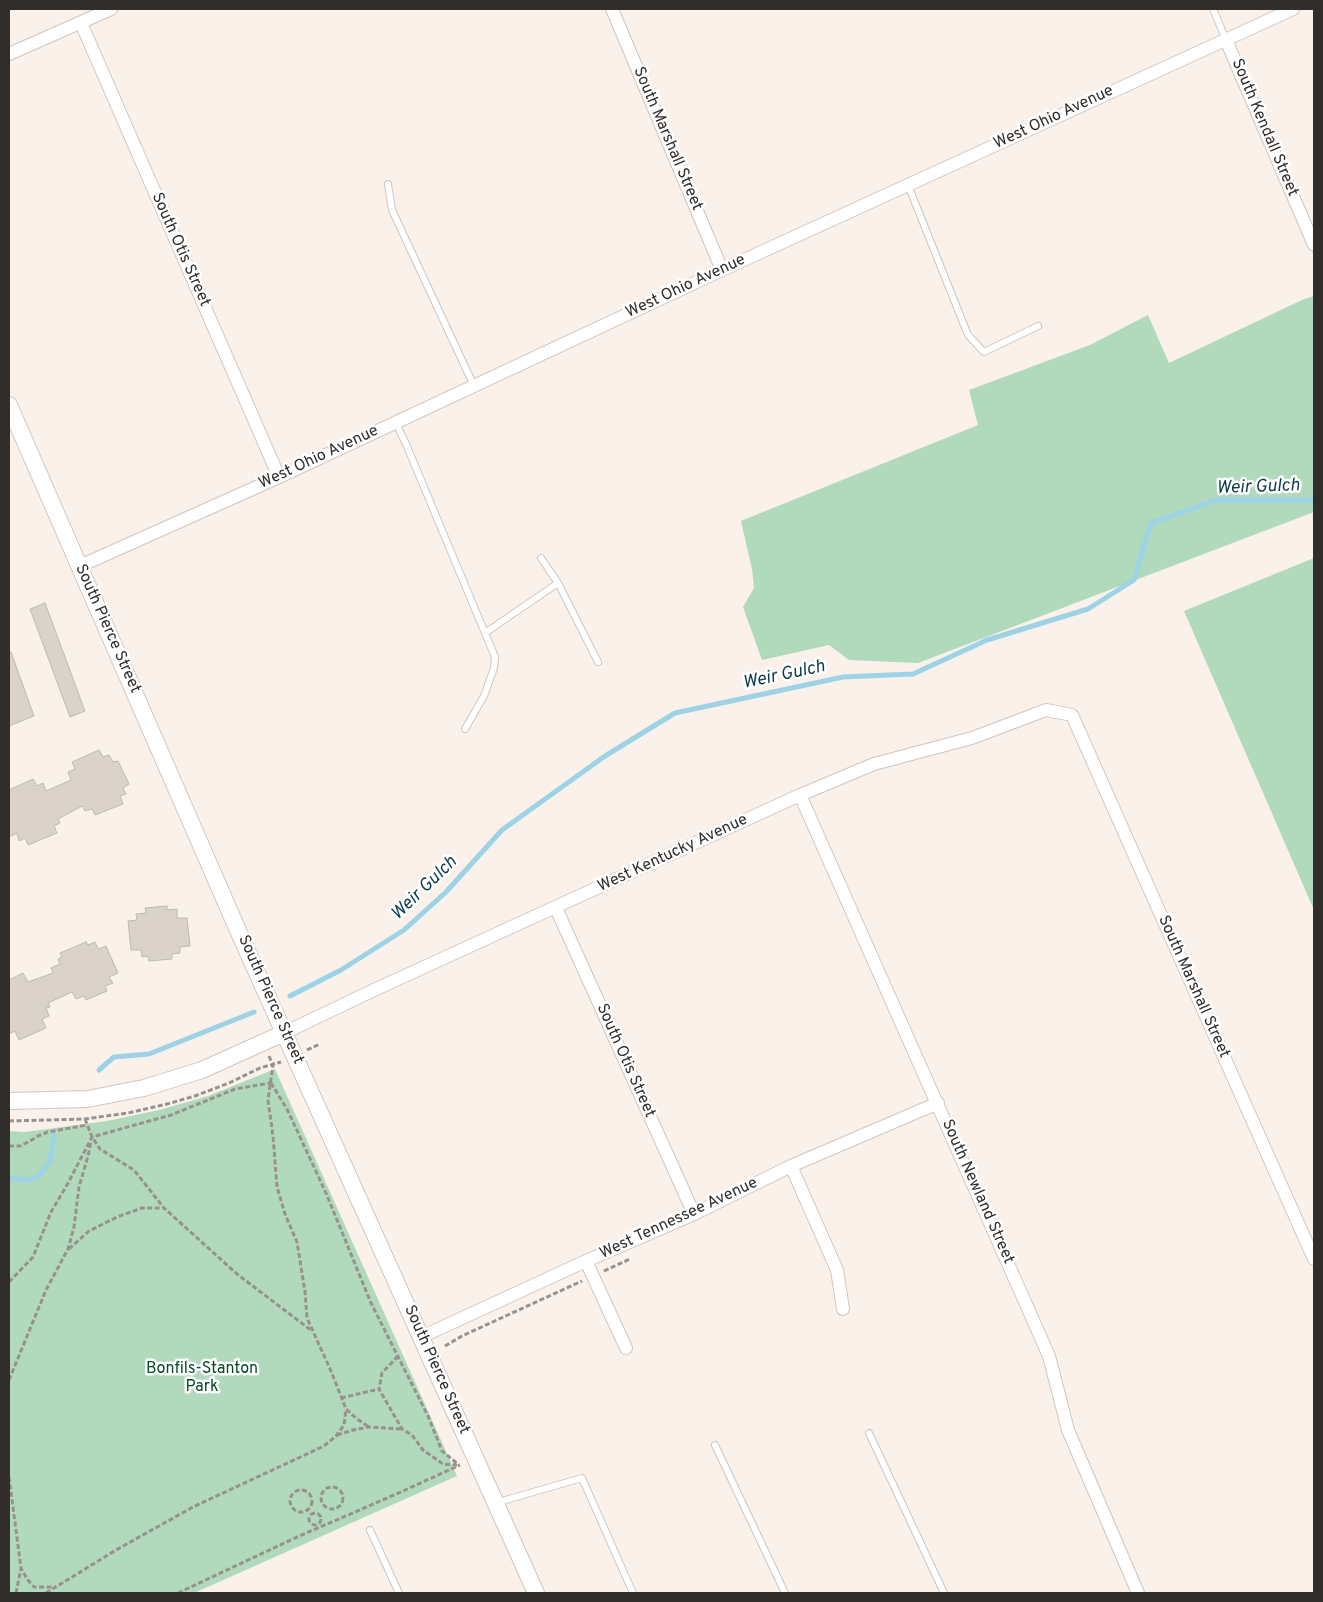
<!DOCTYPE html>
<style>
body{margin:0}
#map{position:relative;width:1323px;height:1602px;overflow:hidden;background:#faf1ea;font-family:Overpass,sans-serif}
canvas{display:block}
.frame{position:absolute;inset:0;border:10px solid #312d2b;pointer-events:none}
</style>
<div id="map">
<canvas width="1323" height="1602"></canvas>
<div class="frame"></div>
</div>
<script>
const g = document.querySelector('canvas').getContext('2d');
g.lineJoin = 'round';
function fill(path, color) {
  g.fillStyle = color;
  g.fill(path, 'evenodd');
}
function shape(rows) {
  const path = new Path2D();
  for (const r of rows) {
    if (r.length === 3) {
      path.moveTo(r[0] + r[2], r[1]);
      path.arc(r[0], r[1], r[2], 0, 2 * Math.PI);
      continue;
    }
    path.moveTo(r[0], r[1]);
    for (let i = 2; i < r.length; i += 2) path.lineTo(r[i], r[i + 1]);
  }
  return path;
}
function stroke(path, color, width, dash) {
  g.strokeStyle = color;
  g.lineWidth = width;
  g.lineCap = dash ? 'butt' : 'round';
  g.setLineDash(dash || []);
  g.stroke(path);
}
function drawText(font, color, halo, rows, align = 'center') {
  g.font = font + ' Overpass,sans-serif';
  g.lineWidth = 5;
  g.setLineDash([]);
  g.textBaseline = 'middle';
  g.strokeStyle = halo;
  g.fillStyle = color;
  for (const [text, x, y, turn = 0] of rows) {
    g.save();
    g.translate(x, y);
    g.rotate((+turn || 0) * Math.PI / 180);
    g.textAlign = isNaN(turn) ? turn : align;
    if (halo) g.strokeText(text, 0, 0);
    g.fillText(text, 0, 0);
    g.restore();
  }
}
fill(shape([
 [1314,296,1314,512,918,663,849,660,829,645,762,660,743,607,754,588,752,569,741,521,978,425,969,390,1090,345,1148,315,1169,363,1302,300],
 [1314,558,1314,910,1184,611],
 [275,1069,457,1476,194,1593,9,1593,9,1131,25,1132,107,1121,159,1110,208,1096]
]), '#b1d9bc');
stroke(shape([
 [290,996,341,970,404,930,446,892,502,830,605,756,675,713,843,677,913,674,987,640,1088,609,1134,580,1151,523,1216,500,1314,500],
 [99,1070,114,1057,149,1054,254,1012],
 [9,1178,28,1180,40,1175,50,1161,54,1134]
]), '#9dd2e7', 5);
const building = shape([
 [45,603,85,711,70,717,30,609,45,603],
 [9,652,11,652,34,716,9,726,9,652],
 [99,750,103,757,109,755,113,762,118,761,129,784,123,788,126,794,120,796,123,804,95,815,92,809,85,811,82,806,58,819,60,823,54,826,57,833,28,845,25,838,19,841,17,833,9,837,9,790,33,779,37,786,43,783,46,791,71,780,68,772,75,769,72,762,99,750],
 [167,906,167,910,177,909,177,918,187,918,190,946,180,947,180,953,172,954,172,959,149,961,148,956,142,957,141,950,131,950,128,921,137,920,136,914,146,913,145,908,167,906],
 [86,942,88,945,95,942,98,949,106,946,118,973,109,977,113,983,105,986,107,991,86,1000,84,996,76,999,72,992,48,1003,50,1007,46,1008,49,1016,42,1019,46,1028,19,1040,15,1031,9,1034,9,980,23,973,28,982,53,973,51,968,60,964,58,959,62,957,60,953,86,942]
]);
fill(building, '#dad2cb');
stroke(building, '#c0b9b1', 1);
const service = shape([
 [1213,9,1226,40],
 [388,184,392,210,474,386],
 [908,185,968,335,984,352,1038,326],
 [396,423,406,444,495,657,494,668,484,696,465,729],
 [558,583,598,662],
 [485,633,558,583,541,558],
 [869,1433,944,1593],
 [715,1445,785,1593],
 [495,1503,582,1478,633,1593],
 [370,1530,399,1593]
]);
const minor = shape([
 [612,9,722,270],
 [81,23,279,477],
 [1226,40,1314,245],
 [9,54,111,9],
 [80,566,279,477,722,270,1293,9],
 [800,795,1049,1356,1068,1430,1138,1593],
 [556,908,694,1214],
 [284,1033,374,990,800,795,874,764,972,738,1046,710,1072,715,1314,1259],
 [791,1166,837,1270,843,1309],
 [586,1261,626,1348],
 [421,1337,586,1261,694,1214,791,1166,938,1103]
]);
const tertiary = shape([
 [9,405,240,935,536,1593],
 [9,1101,87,1099,144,1088,202,1070,284,1033]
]);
stroke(service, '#cec6bf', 8);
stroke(minor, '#cec6bf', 14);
stroke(tertiary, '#cec6bf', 18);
stroke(shape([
 [307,1050,320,1044],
 [269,1056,273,1065,268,1100,273,1136,277,1187,285,1214,297,1242,305,1292,307,1318,331,1371,346,1409,357,1419,369,1427],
 [271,1083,287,1109,326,1193,371,1303,428,1416,442,1451,459,1465],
 [85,1119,92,1137,100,1149,134,1170,164,1208,237,1274,312,1331],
 [9,1121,85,1119,128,1113,167,1104,195,1096,229,1083,260,1068,281,1062],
 [9,1146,20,1146,30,1141,38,1136,48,1132,87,1125],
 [69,1249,89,1231,117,1217,142,1208,164,1208],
 [604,1271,630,1259],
 [9,1282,33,1257,51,1212,67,1185,92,1137,171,1115,235,1089,271,1083],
 [445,1346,462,1336,582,1281],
 [398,1356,382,1373,379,1389,402,1429,412,1435,423,1450,443,1464,457,1465],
 [9,1380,46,1290,68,1249,74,1227,79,1187,88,1156,91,1141],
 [341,1398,379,1389],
 [337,1435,353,1430,369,1427,402,1429],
 [9,1477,21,1568,27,1579,34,1587,56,1587],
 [332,1498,11],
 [301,1501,11],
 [315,1519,6],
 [16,1593,21,1568],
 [46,1593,116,1550,193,1507,324,1446,336,1436,344,1425,346,1409],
 [178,1593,295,1538,403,1491,460,1465]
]), '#98918d', 3, [5, 2.5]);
stroke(service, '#fff', 6);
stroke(minor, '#fff', 12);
stroke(tertiary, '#fff', 16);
drawText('16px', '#312d2b', '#fff', [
 ["West Ohio Avenue",1054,118,-25],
 ["South Kendall Street",1264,128,67],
 ["South Marshall Street",667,139,67],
 ["South Otis Street",180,250,66],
 ["West Ohio Avenue",686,287,-25],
 ["West Ohio Avenue",319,458,-25],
 ["South Pierce Street",107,629,66],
 ["West Kentucky Avenue",673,854,-25],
 ["South Marshall Street",1193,987,66],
 ["South Pierce Street",270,1000,66],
 ["South Otis Street",625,1061,66],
 ["South Newland Street",977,1192,66],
 ["West Tennessee Avenue",679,1219,-25],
 ["South Pierce Street",436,1370,66]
]);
drawText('16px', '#004a25', '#fff', [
 ["Bonfils-Stanton",202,1370],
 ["Park",202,1388]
]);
drawText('italic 18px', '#0c3b4b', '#fff', [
 ["Weir Gulch",1258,488,-2],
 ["Weir Gulch",784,676,-12],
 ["Weir Gulch",425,889,-44]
]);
</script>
